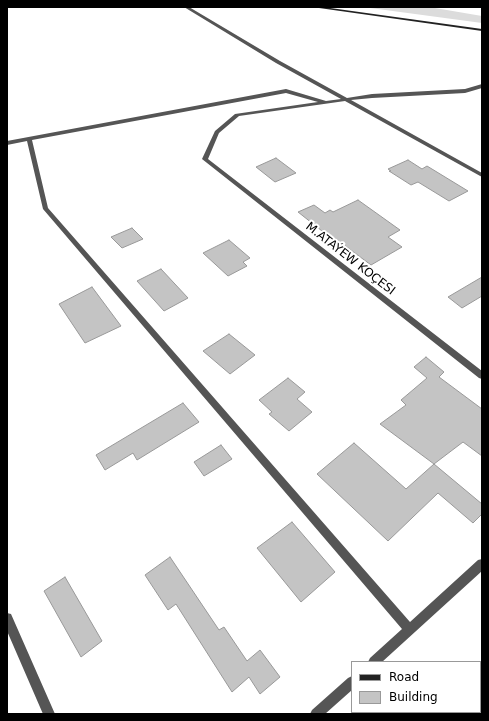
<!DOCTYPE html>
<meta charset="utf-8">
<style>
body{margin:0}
#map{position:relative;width:489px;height:721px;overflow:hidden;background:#fff;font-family:"DejaVu Sans",sans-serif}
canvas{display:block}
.frame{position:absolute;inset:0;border:8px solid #000;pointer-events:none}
.legend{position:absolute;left:351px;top:661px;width:130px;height:52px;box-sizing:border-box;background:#fff;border:1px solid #999;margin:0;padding:5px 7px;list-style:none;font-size:12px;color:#000}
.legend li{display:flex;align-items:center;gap:8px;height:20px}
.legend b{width:20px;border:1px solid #999}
</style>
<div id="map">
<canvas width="489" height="721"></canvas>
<div class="frame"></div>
<ul class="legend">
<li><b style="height:5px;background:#222"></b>Road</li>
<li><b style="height:11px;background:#c4c4c4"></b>Building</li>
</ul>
</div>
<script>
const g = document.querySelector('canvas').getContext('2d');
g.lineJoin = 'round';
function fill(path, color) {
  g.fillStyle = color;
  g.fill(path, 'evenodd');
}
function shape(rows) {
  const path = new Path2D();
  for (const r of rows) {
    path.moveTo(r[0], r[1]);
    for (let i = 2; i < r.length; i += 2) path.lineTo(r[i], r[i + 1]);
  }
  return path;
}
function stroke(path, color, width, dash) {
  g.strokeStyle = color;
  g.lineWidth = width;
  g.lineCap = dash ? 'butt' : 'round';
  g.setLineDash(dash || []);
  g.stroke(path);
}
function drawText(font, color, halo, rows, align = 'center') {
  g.font = font + ' "DejaVu Sans",sans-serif';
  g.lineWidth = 4;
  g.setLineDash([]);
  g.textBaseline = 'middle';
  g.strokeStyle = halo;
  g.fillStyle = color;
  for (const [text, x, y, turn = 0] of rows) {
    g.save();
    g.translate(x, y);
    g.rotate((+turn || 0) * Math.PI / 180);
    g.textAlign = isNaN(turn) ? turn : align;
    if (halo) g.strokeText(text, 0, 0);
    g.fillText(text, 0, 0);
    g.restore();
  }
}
fill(shape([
 [363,7,429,7,482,16,482,23]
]), '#dcdcdc');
const building = shape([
 [276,158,296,173,275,182,256,167,276,158],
 [408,160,422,169,427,166,468,191,449,201,418,182,411,185,389,171,391,171,388,169,408,160],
 [358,200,400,230,388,237,402,247,371,265,324,230,322,231,298,212,314,205,325,213,330,210,333,212,358,200],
 [132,228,143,239,122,248,111,237,132,228],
 [229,240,250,258,243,262,247,266,228,276,203,253,229,240],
 [161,269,188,298,164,311,137,281,161,269],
 [482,277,482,296,462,308,448,297,482,277],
 [92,287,121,326,85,343,59,304,92,287],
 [229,334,255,355,230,374,203,351,229,334],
 [426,357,444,372,439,377,482,409,482,456,463,442,434,464,380,424,406,405,401,400,427,378,414,367,426,357],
 [288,378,305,392,297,399,312,412,289,431,269,414,272,412,259,400,288,378],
 [183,403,199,422,137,460,133,453,105,470,96,455,183,403],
 [354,443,406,489,434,464,482,504,482,514,473,523,438,493,388,541,317,474,354,443],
 [221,445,232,459,204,476,194,462,221,445],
 [292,522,335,572,301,602,257,548,292,522],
 [170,557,219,630,224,627,247,661,260,650,280,677,260,694,249,677,232,692,176,604,168,610,145,575,170,557],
 [65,577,102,641,81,657,44,591,65,577]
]);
fill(building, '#c4c4c4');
stroke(building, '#999', 1);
fill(shape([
 [184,7,189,7,280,61,347,98,372,94,465,89,482,84,482,88,465,93,372,98,351,100,482,173,482,177,345,101,239,116,219,133,208,159,482,371,482,379,479,378,202,159,215,131,235,114,318,102,286,93,32,140,48,208,410,622,478,560,482,559,482,571,382,662,368,662,370,658,402,629,43,209,27,141,7,145,7,141,286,89,326,101,341,99,276,63,184,7],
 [7,613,11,614,55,714,43,714,7,631,7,613],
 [352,676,352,690,325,714,310,714,312,710,348,678,352,676]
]), '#555');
fill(shape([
 [312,7,323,7,482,29,482,31,312,7]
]), '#222');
drawText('12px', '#000', '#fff', [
 ["M.ATAÝEW KOÇESI",350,259,38]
]);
</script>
